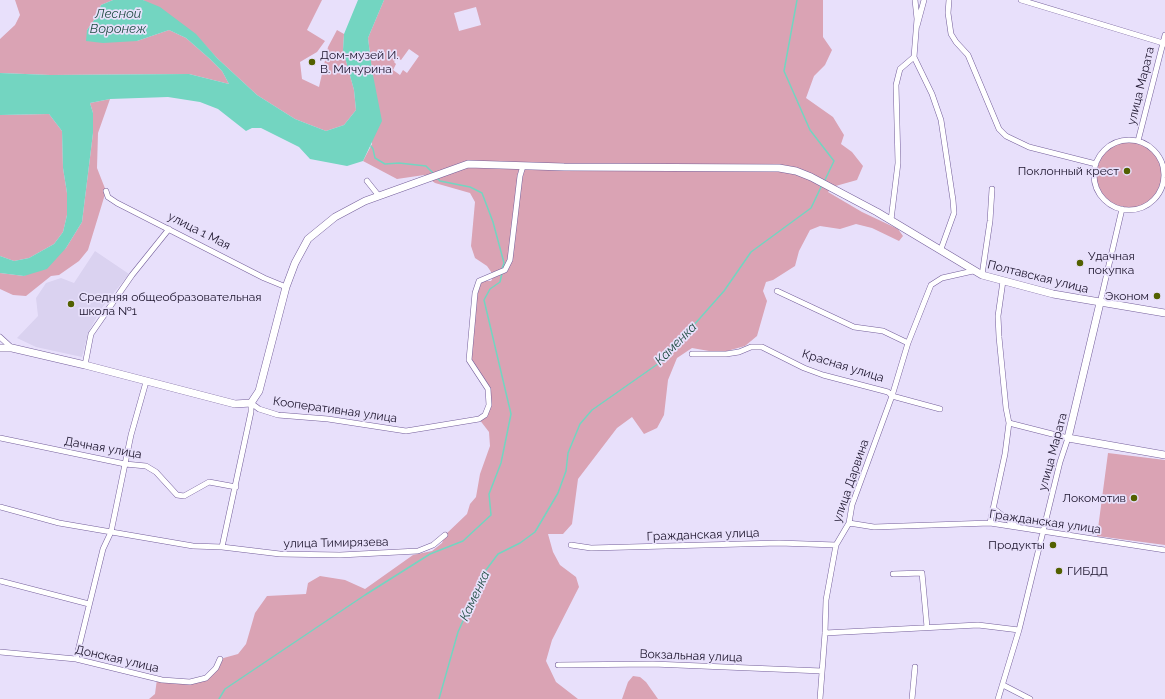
<!DOCTYPE html>
<meta charset="utf-8">
<style>
body{margin:0}
canvas{display:block;background:#e8e0fb}
</style>
<canvas width="1165" height="699"></canvas>
<script>
const g = document.querySelector('canvas').getContext('2d');
g.lineJoin = 'round';
function fill(path, color) {
  g.fillStyle = color;
  g.fill(path, 'evenodd');
}
function shape(rows) {
  const path = new Path2D();
  for (const r of rows) {
    if (r.length === 3) {
      path.moveTo(r[0] + r[2], r[1]);
      path.arc(r[0], r[1], r[2], 0, 2 * Math.PI);
      continue;
    }
    path.moveTo(r[0], r[1]);
    for (let i = 2; i < r.length; i += 2) path.lineTo(r[i], r[i + 1]);
  }
  return path;
}
function stroke(path, color, width, dash) {
  g.strokeStyle = color;
  g.lineWidth = width;
  g.lineCap = dash ? 'butt' : 'round';
  g.setLineDash(dash || []);
  g.stroke(path);
}
function drawText(font, color, halo, rows, align = 'center') {
  g.font = font + ' Raleway,sans-serif';
  g.lineWidth = 3.5;
  g.setLineDash([]);
  g.textBaseline = 'middle';
  g.strokeStyle = halo;
  g.fillStyle = color;
  for (const [text, x, y, turn = 0] of rows) {
    g.save();
    g.translate(x, y);
    g.rotate((+turn || 0) * Math.PI / 180);
    g.textAlign = isNaN(turn) ? turn : align;
    if (halo) g.strokeText(text, 0, 0);
    g.fillText(text, 0, 0);
    g.restore();
  }
}
fill(shape([
 [95,251,129,274,101,309,88,333,82,357,36,347,17,338,38,316,36,298,46,283,61,278,74,283]
]), '#dad2f0');
fill(shape([
 [15,0,113,0,101,5,97,16,87,30,137,41,169,30,186,38,210,59,222,71,229,84,189,74,50,75,0,73,0,39,15,25,20,15],
 [143,0,322,0,307,30,325,41,317,52,300,62,302,79,319,87,328,47,337,30,344,34,343,50,354,90,356,110,344,125,326,131,295,119,257,95,217,58,195,34],
 [384,0,823,0,823,37,832,50,825,65,814,76,806,98,833,117,844,135,841,144,852,152,863,166,857,180,832,187,828,192,862,212,898,229,903,236,899,241,872,228,856,224,840,229,820,226,810,230,799,251,795,266,773,280,766,282,763,291,767,301,757,336,745,346,727,351,709,351,692,348,677,358,668,380,664,415,657,428,644,434,632,417,617,428,578,479,572,524,563,534,548,534,553,552,560,565,576,577,579,587,552,640,546,661,556,682,578,699,149,699,155,694,157,679,190,682,206,678,220,659,238,654,246,644,255,613,267,596,306,594,308,583,320,576,345,580,365,589,413,555,432,551,442,543,445,535,467,514,470,504,476,497,480,474,490,446,489,432,479,419,489,405,488,389,469,360,479,281,491,281,494,276,487,266,475,258,471,246,475,202,470,193,435,183,424,175,397,179,363,161,372,144,372,70,368,38],
 [476,7,481,25,459,31,454,13],
 [409,49,419,56,407,73,403,70,400,75,393,70,396,64,394,62,397,58,401,60],
 [110,99,98,133,97,168,106,191,88,250,79,261,59,275,51,276,26,296,13,295,0,289,0,273,24,276,66,248,82,222,93,133,93,113,90,103],
 [49,114,62,131,63,168,67,193,67,215,63,232,54,244,29,258,14,261,0,256,0,115],
 [1129,175,35],
 [1108,453,1165,460,1165,545,1097,536],
 [633,676,640,677,646,682,658,699,622,699,628,682]
]), '#daa3b4');
fill(shape([
 [113,0,143,0,160,7,196,34,217,58,257,95,295,119,326,131,344,125,356,110,354,90,343,50,344,34,358,0,384,0,368,38,372,70,382,121,363,161,347,166,310,159,299,147,261,128,252,128,246,131,218,109,200,102,168,97,110,99,90,103,93,113,93,133,82,222,66,248,47,269,24,276,0,273,0,256,14,261,29,258,54,244,63,232,67,215,67,193,63,168,62,131,49,114,0,115,0,73,50,75,189,74,229,84,222,71,210,59,186,38,169,30,137,41,103,43,86,41,87,30,97,16,101,5]
]), '#73d5c1');
stroke(shape([
 [797,0,784,71,810,130,834,161,824,182],
 [371,146,373,149,375,158,385,164,399,163,426,166,433,173],
 [437,178,440,181,470,187,482,193,493,222,504,263,502,269],
 [219,699,225,689,365,595,430,554,463,541,491,515,489,494,501,463,511,414,484,300,490,289,500,282,502,273],
 [439,699,458,632,486,570,498,554,520,543,535,532,558,493,566,471,568,453,580,424,592,410,662,361,724,291,751,252,811,208,822,185]
]), '#73d5c1', 1.5);
const minor = shape([
 [915,0,917,19,914,57,932,94,941,120,953,200,954,213,941,249],
 [949,0,948,13,951,34,956,42,968,55,999,129,1006,136,1029,147,1096,164],
 [1021,0,1163,43],
 [917,26,924,0],
 [1129,175,35],
 [1138,141,1165,35],
 [367,181,379,196],
 [106,191,108,197,117,203,264,278,286,287],
 [891,220,898,163,896,85,900,69,914,57],
 [982,275,990,221,992,189],
 [777,291,854,327,883,331,908,343],
 [1100,303,1122,209],
 [0,337,12,348],
 [692,354,726,354,739,352,751,347,762,347,804,368,823,375,888,392,892,396,940,409],
 [85,365,91,334,132,275,169,229],
 [251,403,259,409,278,415,328,419,406,431,479,419,485,415,489,405,488,389,469,360,475,293,479,281,505,270,510,260,520,176,523,166],
 [0,438,125,464,146,466,156,472,177,495,184,496,209,482,236,487],
 [0,507,59,523,193,546,222,547,280,554,340,555,418,551,433,545,445,535],
 [993,508,1017,527],
 [849,523,874,527,990,523,1165,550],
 [990,523,1005,454,1009,423,1006,408,999,337,998,316,1003,281],
 [571,545,591,548,779,543,836,545],
 [222,547,251,412,251,403],
 [893,574,922,573,927,627],
 [0,581,89,604],
 [825,633,978,625,1019,630],
 [0,652,76,659,162,680,190,682,206,678,216,668,220,659],
 [76,659,103,549,111,532,131,435,146,382],
 [558,665,653,664,822,671],
 [1003,685,1030,699],
 [820,699,825,633,826,600,836,545,849,523,852,505,892,396,908,343,931,285,942,278,973,271],
 [912,699,915,667],
 [998,699,1019,630,1060,462,1068,438,1009,423]
]);
const tertiary = shape([
 [1163,43,1165,43],
 [1100,303,1068,438,1165,455],
 [0,348,12,348,85,365,235,404,251,403,259,391,286,287,295,263,308,239,335,217,365,201,468,164,564,167,779,168,796,171,811,177,877,212,982,275,1053,294,1165,313]
]);
stroke(minor, '#745f9b', 6);
stroke(tertiary, '#745f9b', 8);
stroke(minor, '#fff', 5);
stroke(tertiary, '#fff', 7);
for (const [x, y, r, color] of [
 [312,62,4,"#526000"],
 [1127,171,4,"#526000"],
 [1080,263,4,"#526000"],
 [1157,296,4,"#526000"],
 [71,304,4,"#526000"],
 [1134,498,4,"#526000"],
 [1053,545,4,"#526000"],
 [1059,571,4,"#526000"]
]) {
  const dot = new Path2D();
  dot.arc(x, y, r, 0, 2 * Math.PI);
  g.fillStyle = color;
  g.fill(dot);
  stroke(dot, '#e8e0fb', 1.5);
}
drawText('12px', '#1b132b', '#e8e0fb', [
 ["Дом-музей И.",320,55],
 ["В. Мичурина",320,69],
 ["Поклонный крест",1119,171,"right"],
 ["Удачная",1088,256],
 ["покупка",1088,270],
 ["Эконом",1149,296,"right"],
 ["Средняя общеобразовательная",79,297],
 ["школа №1",79,311],
 ["Локомотив",1126,498,"right"],
 ["Продукты",1045,545,"right"],
 ["ГИБДД",1067,571]
], 'left');
drawText('12px', '#1b132b', '#e8e0fb', [
 ["улица Марата",1141,86,-76],
 ["улица 1 Мая",199,231,27],
 ["Полтавская улица",1038,277,14],
 ["Красная улица",843,366,17],
 ["Кооперативная улица",335,410,8],
 ["Дачная улица",103,448,10],
 ["улица Марата",1053,452,-75],
 ["улица Дарвина",851,481,-71],
 ["Гражданская улица",1045,522,8],
 ["Гражданская улица",703,535,-2],
 ["улица Тимирязева",336,543,-1],
 ["Вокзальная улица",691,656,2],
 ["Донская улица",117,659,13]
]);
drawText('italic 13px', '#224e45', '#e8e0fb', [
 ["Лесной",118,14],
 ["Воронеж",118,29],
 ["Каменка",676,344,-46],
 ["Каменка",475,596,-65]
]);
</script>
